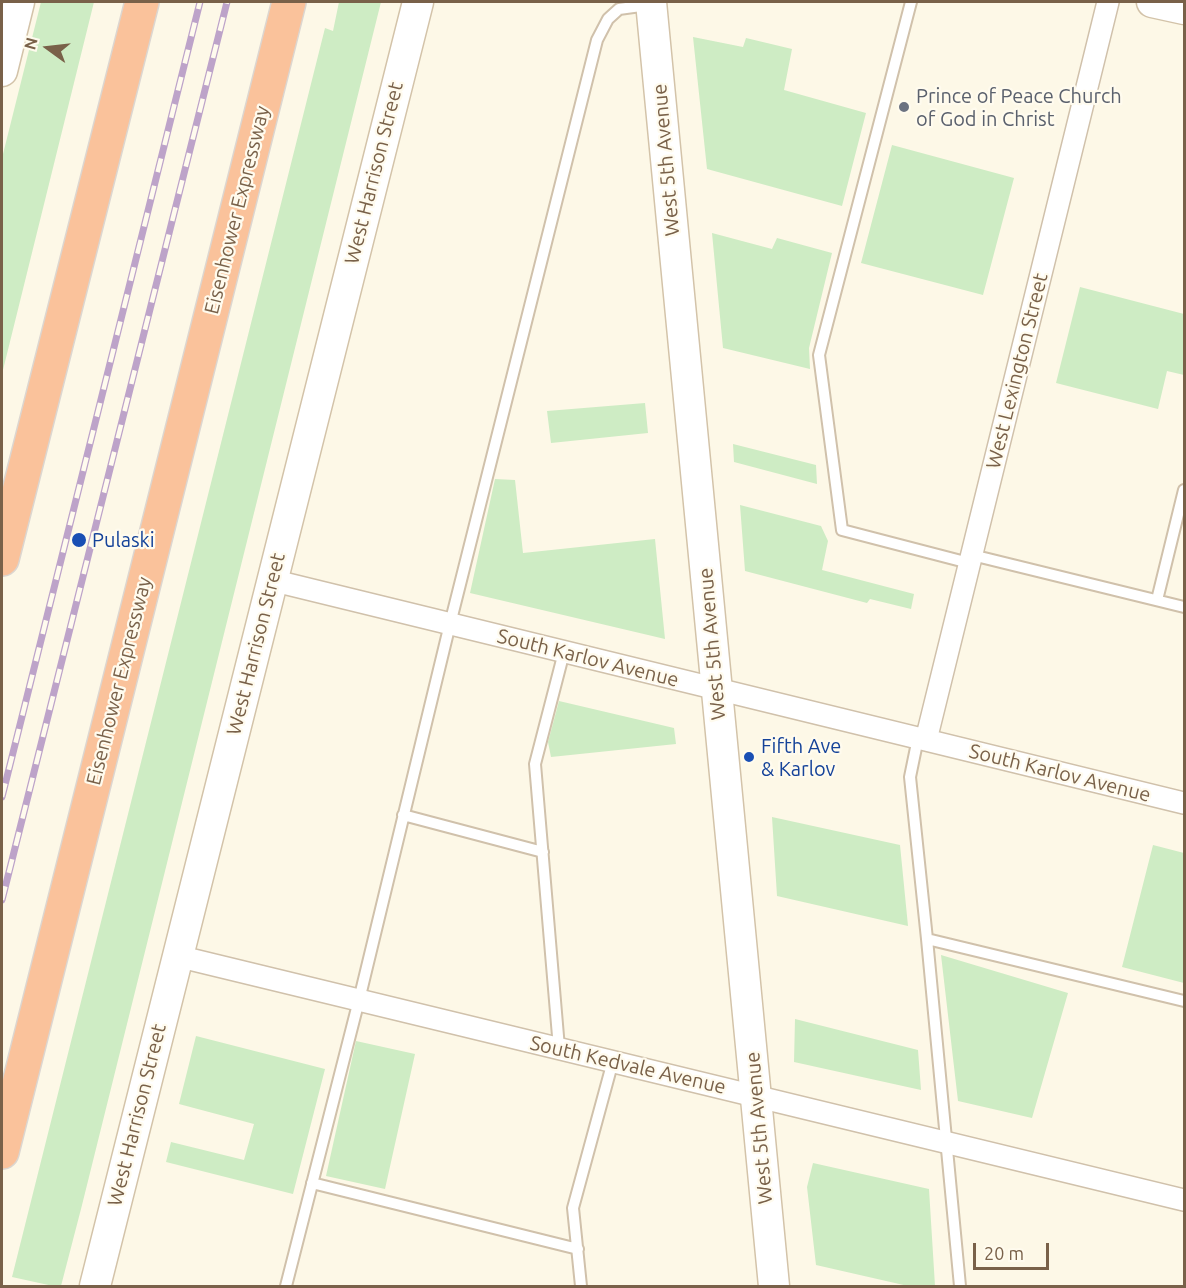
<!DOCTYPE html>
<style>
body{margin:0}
#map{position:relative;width:1186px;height:1288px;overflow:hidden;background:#fdf8e7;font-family:Ubuntu,sans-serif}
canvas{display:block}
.frame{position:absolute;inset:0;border:3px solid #796149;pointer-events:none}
.north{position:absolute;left:18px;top:18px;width:60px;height:60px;-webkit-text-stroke:4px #fffbee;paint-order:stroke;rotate:285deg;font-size:16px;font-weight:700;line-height:24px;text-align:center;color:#796149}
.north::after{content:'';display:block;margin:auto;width:21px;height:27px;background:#796149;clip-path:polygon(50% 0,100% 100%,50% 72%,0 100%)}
.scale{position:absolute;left:973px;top:1243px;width:76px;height:27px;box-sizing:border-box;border:3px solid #796149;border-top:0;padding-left:8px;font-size:18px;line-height:21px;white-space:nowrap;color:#796149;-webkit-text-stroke:4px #fffbee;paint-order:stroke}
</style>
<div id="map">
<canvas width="1186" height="1288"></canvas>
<div class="frame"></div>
<div class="north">N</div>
<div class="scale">20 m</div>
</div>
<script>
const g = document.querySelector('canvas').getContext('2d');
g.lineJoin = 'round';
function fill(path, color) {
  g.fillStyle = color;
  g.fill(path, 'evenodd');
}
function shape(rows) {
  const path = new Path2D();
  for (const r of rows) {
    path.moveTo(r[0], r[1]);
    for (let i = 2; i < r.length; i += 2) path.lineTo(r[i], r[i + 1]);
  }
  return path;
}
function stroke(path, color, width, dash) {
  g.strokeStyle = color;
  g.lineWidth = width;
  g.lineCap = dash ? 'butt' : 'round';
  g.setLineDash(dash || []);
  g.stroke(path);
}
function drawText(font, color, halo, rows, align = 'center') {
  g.font = font + ' Ubuntu,sans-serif';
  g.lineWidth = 4.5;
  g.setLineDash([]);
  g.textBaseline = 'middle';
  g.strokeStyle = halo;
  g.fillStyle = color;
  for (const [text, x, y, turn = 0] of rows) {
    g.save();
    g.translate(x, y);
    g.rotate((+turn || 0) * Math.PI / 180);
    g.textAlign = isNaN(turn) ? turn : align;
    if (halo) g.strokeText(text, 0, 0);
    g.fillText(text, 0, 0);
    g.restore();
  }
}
fill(shape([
 [41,2,94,2,2,374,2,158],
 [339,2,381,2,81,1209,61,1286,53,1286,12,1277,325,28,333,31],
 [693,37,743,47,746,38,792,49,784,90,866,113,842,206,707,169],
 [892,145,1014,178,983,295,861,263],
 [712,233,772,249,777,238,832,253,809,348,810,369,723,348],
 [1080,287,1184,314,1184,375,1167,371,1158,409,1056,383],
 [645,403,648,433,551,443,547,411],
 [733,444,816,465,817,484,734,462],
 [495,479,515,480,523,553,655,539,665,639,470,593],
 [740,505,821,526,828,541,822,570,914,594,911,609,870,599,867,603,745,571],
 [559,701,674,728,676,744,551,757,548,742],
 [772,817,900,845,908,926,777,896],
 [1153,845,1184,853,1184,983,1122,967],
 [941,955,1068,993,1032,1118,958,1101],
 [795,1019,918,1050,921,1090,794,1062],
 [196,1036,325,1069,293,1194,166,1162,171,1142,244,1160,254,1124,179,1104],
 [356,1041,415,1054,385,1189,326,1176],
 [813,1163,929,1189,935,1286,908,1286,816,1265,807,1187]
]), '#ceecc4');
const lane = shape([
 [911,2,819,355,842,530,969,563],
 [972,555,1184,607],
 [1157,600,1184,490],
 [918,738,910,777,927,939,960,1286],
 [403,815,543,852],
 [927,939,1184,1001],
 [559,1048,535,764,564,652],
 [312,1183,578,1249],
 [286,1286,359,1000,450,624,597,40,608,19,619,9,648,5],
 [581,1286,573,1208,613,1061]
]);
const street = shape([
 [271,580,1184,803],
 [926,740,1108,2],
 [177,956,1184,1200]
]);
const secondary = shape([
 [651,2,774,1286],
 [1152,2,1184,9],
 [2,71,19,2],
 [95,1286,418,2]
]);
const highway = shape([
 [2,559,142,2],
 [2,1152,289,2]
]);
stroke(lane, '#d0c1ab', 14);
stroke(street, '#d0c1ab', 24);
stroke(secondary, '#d3c3a9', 33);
stroke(highway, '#dcd6d0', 36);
stroke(lane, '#fff', 10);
stroke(street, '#fff', 21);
stroke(secondary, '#fff', 30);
stroke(highway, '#fac29b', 33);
const rail = shape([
 [2,797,200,2],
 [2,900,227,2]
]);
stroke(rail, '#bda3c9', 7);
stroke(rail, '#fffbee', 4.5, [14]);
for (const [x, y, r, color] of [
 [904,107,6,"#6b7280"],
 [79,540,8,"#1a4fb4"],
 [749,757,6,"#1a4fb4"]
]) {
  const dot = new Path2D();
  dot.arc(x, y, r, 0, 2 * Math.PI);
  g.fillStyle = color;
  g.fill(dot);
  stroke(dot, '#fffbee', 2);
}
drawText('20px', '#5b616d', '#fffbee', [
 ["Prince of Peace Church",916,96],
 ["of God in Christ",916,119]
], 'left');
drawText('20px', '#796149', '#fffbee', [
 ["West 5th Avenue",666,160,-95],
 ["West Harrison Street",374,173,-76],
 ["Eisenhower Expressway",237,210,-76],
 ["West Lexington Street",1017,371,-76],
 ["West Harrison Street",256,644,-76],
 ["West 5th Avenue",712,644,-95],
 ["South Karlov Avenue",588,658,14],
 ["Eisenhower Expressway",119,681,-76],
 ["South Karlov Avenue",1060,773,14],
 ["South Kedvale Avenue",628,1065,13],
 ["West Harrison Street",137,1115,-76],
 ["West 5th Avenue",759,1128,-95]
]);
drawText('20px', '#164399', '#fffbee', [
 ["Pulaski",92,540],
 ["Fifth Ave",761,746],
 ["& Karlov",761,769]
], 'left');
</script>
